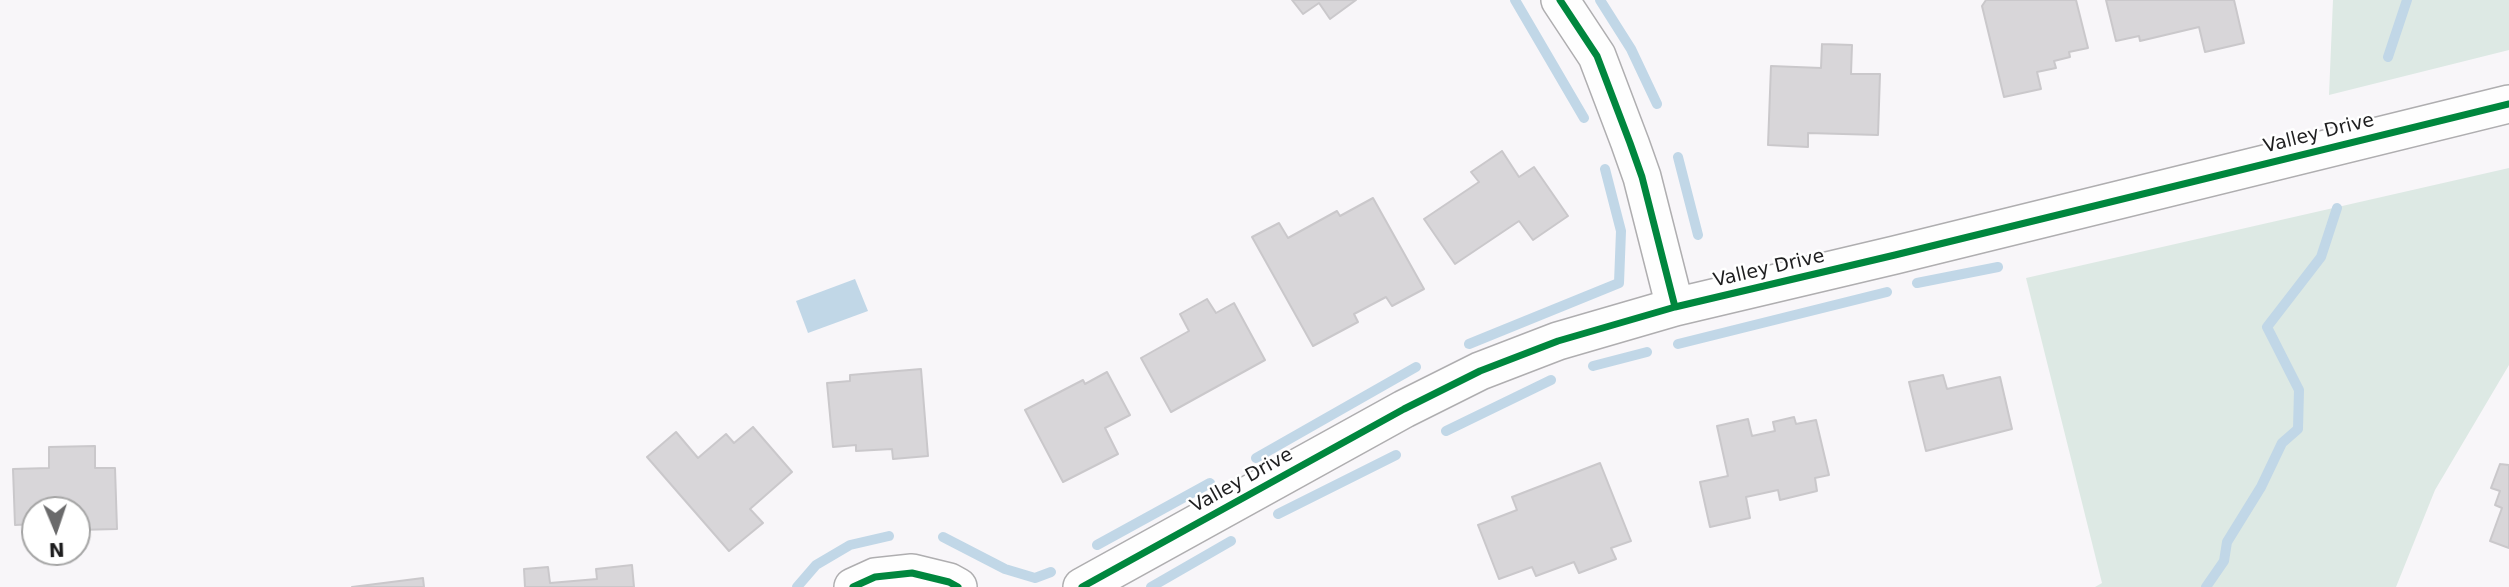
<!DOCTYPE html>
<style>
body{margin:0}
#map{position:relative;width:2509px;height:587px;overflow:hidden;background:#f8f6f9;font-family:"DejaVu Sans",sans-serif}
canvas{display:block}
.north{position:absolute;left:21px;top:496px;width:70px;height:70px;box-sizing:border-box;background:#fff;border:2px solid #a5a5a5;border-radius:50%;rotate:178deg;font-size:19px;font-weight:700;line-height:28px;text-align:center;color:#1e1e1f}
.north::after{content:'';display:block;margin:auto;width:24px;height:32px;background:#6a6a6b;clip-path:polygon(50% 0,100% 100%,50% 72%,0 100%)}
</style>
<div id="map">
<canvas width="2509" height="587"></canvas>
<div class="north">N</div>
</div>
<script>
const g = document.querySelector('canvas').getContext('2d');
g.lineJoin = 'round';
function fill(path, color) {
  g.fillStyle = color;
  g.fill(path, 'evenodd');
}
function shape(rows) {
  const path = new Path2D();
  for (const r of rows) {
    path.moveTo(r[0], r[1]);
    for (let i = 2; i < r.length; i += 2) path.lineTo(r[i], r[i + 1]);
  }
  return path;
}
function stroke(path, color, width, dash) {
  g.strokeStyle = color;
  g.lineWidth = width;
  g.lineCap = dash ? 'butt' : 'round';
  g.setLineDash(dash || []);
  g.stroke(path);
}
function drawText(font, color, halo, rows, align = 'center') {
  g.font = font + ' "DejaVu Sans",sans-serif';
  g.lineWidth = 5;
  g.setLineDash([]);
  g.textBaseline = 'middle';
  g.strokeStyle = halo;
  g.fillStyle = color;
  for (const [text, x, y, turn = 0] of rows) {
    g.save();
    g.translate(x, y);
    g.rotate((+turn || 0) * Math.PI / 180);
    g.textAlign = isNaN(turn) ? turn : align;
    if (halo) g.strokeText(text, 0, 0);
    g.fillText(text, 0, 0);
    g.restore();
  }
}
fill(shape([
 [2333,0,2509,0,2509,50,2329,95],
 [2509,168,2509,365,2435,490,2396,587,2095,587,2102,583,2026,278]
]), '#dde9e4');
fill(shape([
 [855,279,868,311,808,333,796,301]
]), '#c1d7e7');
stroke(shape([
 [1515,0,1584,118],
 [1600,0,1631,49,1657,104],
 [2388,57,2407,0],
 [1678,157,1698,235],
 [1917,283,1998,267],
 [1469,344,1619,283,1621,231,1605,169],
 [1678,344,1887,292],
 [1593,366,1647,352],
 [1446,431,1551,380],
 [1256,458,1416,367],
 [1278,514,1396,455],
 [943,537,1005,569,1035,578,1051,572],
 [1097,545,1210,483],
 [797,587,816,565,850,545,889,536],
 [1151,587,1231,541],
 [2206,587,2224,561,2227,542,2261,487,2282,443,2298,429,2299,390,2267,327,2321,257,2337,208]
]), '#c1d7e7', 10);
const building = shape([
 [1292,0,1356,0,1330,19,1319,3,1303,14,1292,0],
 [1986,0,2076,0,2088,48,2069,52,2070,57,2054,61,2056,68,2037,72,2041,89,2004,97,1982,6,1986,0],
 [2106,0,2234,0,2244,43,2205,52,2199,27,2140,41,2139,36,2116,41,2106,0],
 [1822,44,1852,45,1851,74,1880,74,1878,135,1808,133,1808,147,1768,145,1771,66,1821,68,1822,44],
 [1502,151,1519,177,1534,167,1568,216,1533,240,1519,221,1455,264,1424,219,1479,182,1471,172,1502,151],
 [1373,198,1424,289,1392,306,1386,297,1354,314,1358,322,1313,346,1252,237,1279,223,1288,238,1337,211,1340,216,1373,198],
 [1207,299,1216,313,1234,303,1265,360,1171,412,1141,358,1189,331,1180,314,1207,299],
 [921,369,928,456,893,459,892,449,856,451,856,445,833,447,827,383,850,381,850,375,921,369],
 [1107,372,1130,415,1105,428,1118,454,1063,482,1025,410,1083,380,1085,384,1107,372],
 [1943,375,1947,389,2000,377,2012,429,1926,451,1909,382,1943,375],
 [1794,417,1796,424,1816,420,1829,475,1815,478,1817,491,1780,500,1778,490,1746,497,1750,518,1710,527,1700,482,1728,476,1717,426,1748,419,1752,436,1775,431,1773,422,1794,417],
 [753,427,792,472,750,509,763,523,729,551,647,457,676,432,698,458,726,434,734,443,753,427],
 [95,446,95,468,115,468,117,529,77,530,77,510,35,510,35,524,15,525,13,469,49,468,49,447,95,446],
 [1600,463,1631,541,1611,548,1616,559,1579,573,1574,562,1536,576,1532,567,1499,579,1478,525,1517,510,1512,497,1600,463],
 [2500,464,2509,465,2509,548,2490,541,2502,508,2495,505,2500,491,2491,488,2500,464],
 [632,565,634,587,525,587,524,569,548,567,550,583,597,579,596,569,632,565],
 [423,578,424,587,352,587,423,578]
]);
fill(building, '#d8d6d9');
stroke(building, '#cac8cb', 2);
const street = shape([
 [1560,0,1597,56,1630,143,1642,177,1675,307],
 [853,587,875,577,912,573,949,582,958,587],
 [1082,587,1404,409,1480,371,1558,341,1675,307,1895,255,2509,104]
]);
stroke(street, '#afaeb0', 40);
stroke(street, '#fefefe', 37);
stroke(shape([
 [1560,0,1597,56,1630,143,1642,177,1675,307],
 [853,587,875,577,912,573,949,582,958,587],
 [1082,587,1404,409,1480,371,1558,341,1675,307,1895,255,2509,104]
]), '#00873e', 7);
drawText('19px', '#1e1e1f', '#fff', [
 ["Valley Drive",2319,134,-14],
 ["Valley Drive",1769,269,-13],
 ["Valley Drive",1242,481,-29]
]);
</script>
